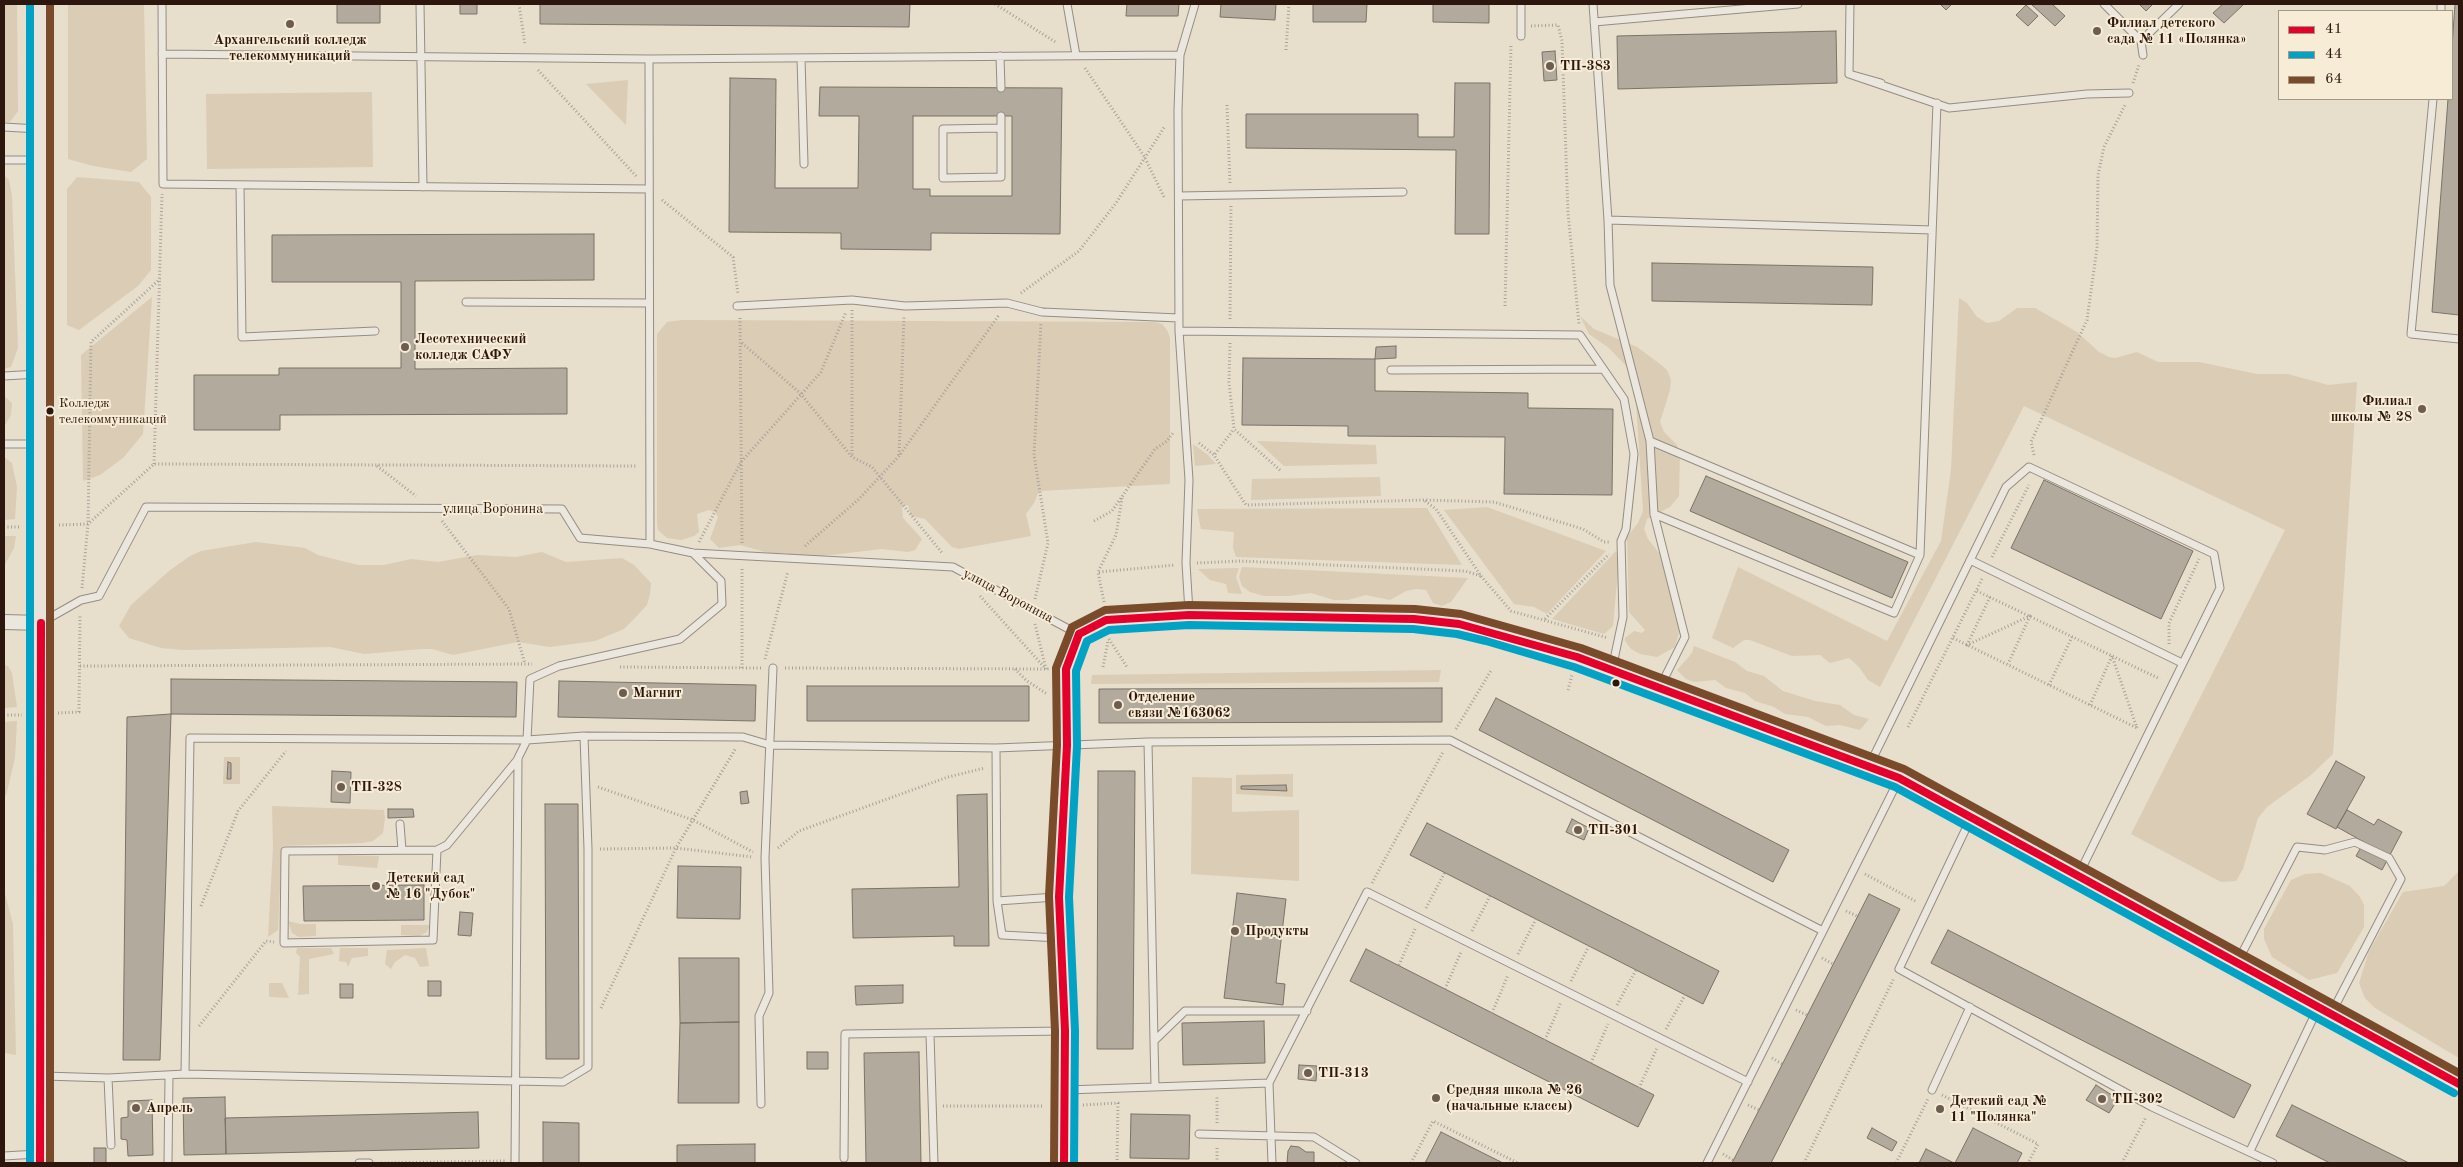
<!DOCTYPE html>
<meta charset="utf-8">
<style>
body{margin:0}
#map{position:relative;width:2463px;height:1167px;overflow:hidden;background:#e7decc;font-family:"Old Standard TT",serif}
canvas{display:block}
.frame{position:absolute;inset:0;border:5px solid #2c160d;pointer-events:none}
.legend{position:absolute;left:2278px;top:10px;width:175px;height:90px;box-sizing:border-box;background:#f7ecd6;border:1px solid #a69686;margin:0;padding:6px 9px;list-style:none;font-size:15px;color:#2c160d}
.legend li{display:flex;align-items:center;gap:10px;height:25px}
.legend b{width:25px;border:1px solid #a69686}
</style>
<div id="map">
<canvas width="2463" height="1167"></canvas>
<div class="frame"></div>
<ul class="legend">
<li><b style="height:6px;background:#e4002b"></b>41</li>
<li><b style="height:6px;background:#02a2c4"></b>44</li>
<li><b style="height:6px;background:#7a4b2a"></b>64</li>
</ul>
</div>
<script>
const g = document.querySelector('canvas').getContext('2d');
g.lineJoin = 'round';
function fill(path, color) {
  g.fillStyle = color;
  g.fill(path, 'evenodd');
}
function shape(rows) {
  const path = new Path2D();
  for (const r of rows) {
    path.moveTo(r[0], r[1]);
    for (let i = 2; i < r.length; i += 2) path.lineTo(r[i], r[i + 1]);
  }
  return path;
}
function stroke(path, color, width, dash) {
  g.strokeStyle = color;
  g.lineWidth = width;
  g.lineCap = dash ? 'butt' : 'round';
  g.setLineDash(dash || []);
  g.stroke(path);
}
function drawText(font, color, halo, rows, align = 'center') {
  g.font = font + ' "Old Standard TT",serif';
  g.lineWidth = 4;
  g.setLineDash([]);
  g.textBaseline = 'middle';
  g.strokeStyle = halo;
  g.fillStyle = color;
  for (const [text, x, y, turn = 0] of rows) {
    g.save();
    g.translate(x, y);
    g.rotate((+turn || 0) * Math.PI / 180);
    g.textAlign = isNaN(turn) ? turn : align;
    if (halo) g.strokeText(text, 0, 0);
    g.fillText(text, 0, 0);
    g.restore();
  }
}
fill(shape([
 [4,4,17,4,18,111,10,122,4,122],
 [68,4,144,4,147,159,131,172,93,166,68,159],
 [628,80,626,125,586,84],
 [372,92,373,167,207,169,206,94],
 [4,175,9,180,12,196,18,348,11,367,4,369],
 [77,177,139,182,151,197,151,270,138,286,79,330,67,325,67,189],
 [152,297,143,434,123,458,100,475,83,481,81,355],
 [1959,298,1967,303,1977,317,1987,323,1999,321,2017,308,2035,308,2077,332,2099,352,2109,357,2115,358,2137,352,2158,362,2199,362,2257,374,2288,374,2328,385,2357,382,2333,754,2311,775,2267,807,2258,818,2243,869,2236,881,2221,882,2131,834,2285,530,2024,406,1880,687,1868,680,1859,667,1849,658,1830,663,1820,655,1792,656,1750,640,1744,640,1733,648,1712,638,1738,567,1887,641,1941,541,1951,470],
 [1580,316,1594,329,1637,347,1660,364,1667,370,1671,380,1670,390,1660,422,1664,432,1677,445,1680,454,1679,496,1670,507,1647,519,1644,529,1648,539,1660,554,1680,629,1675,647,1657,657,1640,654,1631,649,1625,641,1625,638,1634,631,1642,633,1645,630,1629,612,1627,537,1638,523,1643,511,1635,387,1630,370,1609,348,1589,334],
 [682,320,1155,322,1162,324,1167,330,1170,338,1170,484,1039,491,1034,503,1026,514,1031,536,959,549,952,547,925,519,911,516,908,505,902,507,903,518,922,539,915,550,908,552,882,549,805,558,785,553,772,554,740,545,719,548,710,539,718,517,715,512,709,510,697,514,699,532,694,536,681,540,667,538,658,530,657,524,657,334,667,322],
 [4,396,12,403,11,415,4,427],
 [1257,441,1376,445,1377,464,1284,466],
 [1193,444,1208,455,1216,464,1195,466],
 [4,457,12,463,17,487,15,519,4,520],
 [1380,477,1381,496,1251,500,1252,479],
 [1487,507,1606,551,1547,614,1534,607,1514,604,1444,510],
 [1427,508,1462,565,1236,557,1233,548,1234,532,1201,529,1197,509],
 [4,536,16,536,14,548,4,566],
 [256,542,305,548,318,555,358,565,384,565,411,559,438,562,477,555,516,557,542,552,566,562,622,558,634,565,651,583,650,594,647,605,632,621,624,629,595,641,550,647,518,642,453,655,432,649,421,649,364,654,330,647,183,650,161,648,129,638,119,626,131,605,169,571,190,556,201,551],
 [1616,551,1619,559,1613,626,1604,634,1552,619],
 [1242,567,1468,578,1451,602,1442,606,1433,603,1426,590,1416,589,1406,591,1390,600,1366,595,1348,600,1334,600,1311,593,1288,596,1264,596,1250,592,1242,586,1239,577],
 [1239,568,1236,577,1242,594,1228,593,1226,584,1210,580,1198,569],
 [1694,646,1735,662,1747,671,1764,676,1783,691,1815,701,1840,705,1854,715,1869,719,1860,730,1840,725,1826,726,1808,717,1785,714,1774,707,1755,701,1745,693,1726,688,1715,680,1694,682,1686,679,1677,670,1692,653],
 [4,665,8,666,12,673,17,707,4,708],
 [1441,670,1439,682,1091,684,1092,675],
 [17,721,15,758,6,796,4,794,4,722],
 [224,757,240,757,240,784,223,784],
 [1293,774,1293,797,1236,794,1236,775],
 [1192,777,1232,778,1232,812,1299,810,1299,881,1191,874],
 [272,806,384,810,385,818,383,833,373,841,363,843,282,846,278,930,268,937,273,847],
 [338,855,379,856,377,868,338,865],
 [2459,871,2459,1058,2375,1008,2365,998,2359,983,2369,951,2403,892,2444,886],
 [2321,873,2350,886,2360,897,2364,905,2364,927,2337,973,2309,980,2272,957,2264,939,2264,929,2291,880,2305,874],
 [4,890,13,924,16,1055,4,1053],
 [288,921,300,924,316,924,316,936,299,937,292,933],
 [401,925,430,925,427,932,419,936,401,935],
 [297,948,331,948,334,954,309,959,309,994,298,995,300,957,296,953],
 [340,948,368,948,368,956,352,958,348,967,346,962,339,961],
 [426,948,429,966,420,967,415,958,405,955,395,962,391,969,385,964,387,950],
 [269,983,282,983,289,998,269,997]
]), '#dbccb5');
const building = shape([
 [337,4,380,4,380,23,337,23,337,4],
 [460,4,477,4,477,14,460,14,460,4],
 [540,4,910,4,909,27,540,24,540,4],
 [1127,4,1179,4,1178,16,1126,16,1127,4],
 [1221,4,1276,4,1275,20,1220,17,1221,4],
 [1313,4,1367,4,1366,22,1313,22,1313,4],
 [1433,4,1489,4,1489,23,1433,22,1433,4],
 [1940,4,1952,4,1946,10,1940,4],
 [2031,4,2052,4,2065,16,2055,26,2031,4],
 [2139,4,2153,4,2146,11,2139,4],
 [2223,4,2244,4,2224,23,2213,13,2223,4],
 [2455,4,2459,4,2459,315,2432,312,2448,99,2452,99,2452,47,2455,4],
 [2026,5,2038,16,2028,26,2016,15,2026,5],
 [1836,31,1837,83,1618,89,1617,36,1836,31],
 [1555,51,1557,80,1544,81,1542,52,1555,51],
 [730,78,776,79,775,188,858,188,859,116,819,116,820,87,1062,88,1060,234,931,233,931,250,841,249,841,233,729,232,730,78],
 [913,116,1012,116,1012,196,930,196,930,189,913,189,913,116],
 [1455,83,1490,83,1489,234,1455,234,1456,150,1246,148,1246,114,1418,114,1418,137,1454,137,1455,83],
 [594,234,594,280,415,281,415,369,567,368,567,414,280,415,280,430,194,430,194,375,279,375,279,368,401,368,401,282,272,282,272,235,594,234],
 [1652,263,1873,267,1872,305,1652,301,1652,263],
 [1396,346,1396,358,1375,359,1376,347,1396,346],
 [1243,358,1375,359,1375,391,1528,393,1528,408,1613,409,1612,495,1504,494,1505,437,1348,436,1348,426,1242,425,1243,358],
 [1706,476,1908,562,1892,598,1690,511,1706,476],
 [2044,480,2193,551,2161,619,2011,548,2044,480],
 [171,679,517,682,516,717,171,714,171,679],
 [559,681,756,685,755,721,558,717,559,681],
 [807,686,1029,686,1029,721,807,721,807,686],
 [1442,688,1442,722,1099,723,1099,689,1442,688],
 [1496,698,1789,850,1773,882,1479,730,1496,698],
 [171,714,160,1060,123,1060,127,717,171,714],
 [2336,761,2365,777,2336,829,2307,814,2336,761],
 [228,762,231,763,231,779,227,779,228,762],
 [332,771,351,772,350,803,331,802,332,771],
 [1098,771,1135,771,1133,1049,1097,1049,1098,771],
 [1286,785,1287,791,1241,789,1241,786,1286,785],
 [747,791,749,803,741,804,740,792,747,791],
 [987,794,989,946,954,946,954,936,853,938,852,889,959,887,957,795,987,794],
 [545,804,578,804,579,1059,546,1059,545,804],
 [388,809,413,809,414,817,388,818,388,809],
 [2347,810,2374,825,2378,819,2402,832,2382,870,2356,856,2364,842,2337,827,2347,810],
 [1572,819,1589,828,1584,840,1566,832,1572,819],
 [1427,823,1719,971,1703,1004,1410,855,1427,823],
 [678,866,741,867,740,919,677,918,678,866],
 [424,885,424,920,304,921,303,886,424,885],
 [1237,893,1286,899,1276,983,1285,984,1283,1005,1224,998,1237,893],
 [1869,894,1900,909,1771,1163,1732,1163,1869,894],
 [460,912,473,913,471,936,458,935,460,912],
 [1948,930,2251,1085,2234,1118,1931,963,1948,930],
 [1366,949,1654,1095,1638,1127,1350,981,1366,949],
 [679,958,739,958,739,1022,680,1023,679,958],
 [428,981,441,981,441,996,428,996,428,981],
 [340,984,353,984,353,998,340,998,340,984],
 [903,985,903,1003,856,1005,855,986,903,985],
 [1264,1021,1265,1063,1183,1065,1182,1023,1264,1021],
 [739,1022,739,1103,678,1103,680,1023,739,1022],
 [807,1052,828,1052,828,1069,807,1069,807,1052],
 [919,1052,921,1163,866,1163,864,1053,919,1052],
 [1299,1065,1317,1066,1316,1081,1298,1079,1299,1065],
 [2096,1085,2118,1099,2109,1113,2086,1100,2096,1085],
 [225,1097,226,1154,184,1155,183,1098,225,1097],
 [152,1100,153,1155,128,1156,127,1140,121,1139,121,1118,128,1117,128,1101,152,1100],
 [2292,1105,2409,1163,2330,1163,2276,1136,2292,1105],
 [478,1112,479,1148,226,1154,225,1118,478,1112],
 [1131,1114,1190,1115,1189,1159,1130,1158,1131,1114],
 [543,1122,579,1123,579,1163,543,1163,543,1122],
 [1872,1128,1897,1142,1892,1151,1867,1138,1872,1128],
 [1973,1128,2022,1153,2017,1163,1955,1163,1973,1128],
 [1441,1132,1503,1163,1425,1163,1441,1132],
 [755,1144,755,1163,677,1163,677,1145,755,1144],
 [1291,1146,1299,1147,1306,1152,1314,1152,1314,1163,1287,1163,1288,1151,1291,1146],
 [94,1148,106,1148,106,1163,94,1163,94,1148],
 [1926,1149,1954,1163,1919,1163,1926,1149]
]);
fill(building, '#b2aa9d');
stroke(building, '#7b7268', 1);
const lane = shape([
 [162,4,163,184,649,189],
 [420,4,423,187],
 [1067,4,1076,55],
 [1521,4,1521,36],
 [1593,4,1608,220,1610,285,1650,441,1654,514,1685,637,1660,687],
 [2104,4,2141,41,2179,4],
 [2441,11,2441,4],
 [1594,22,1798,4],
 [2141,41,2143,55],
 [162,54,649,59,1180,55],
 [1000,56,1001,88],
 [801,58,804,164],
 [649,59,650,544],
 [1849,74,1850,4],
 [1881,83,1849,74,1949,108,2087,94,2129,93],
 [2433,99,2411,334,2459,339],
 [4,127,38,129],
 [1001,128,943,129,943,178,1001,177,1001,116],
 [4,160,37,160],
 [240,185,242,337,375,331],
 [1179,196,1403,192],
 [1608,220,1932,230],
 [466,302,649,303],
 [737,306,852,300,905,306,1007,303,1042,312,1179,318],
 [1179,331,1580,335,1624,399,1634,454,1626,529,1621,541,1623,617,1612,669],
 [1391,370,1603,369],
 [4,376,38,374],
 [1650,441,1920,555,1894,613,1654,514],
 [4,444,37,444],
 [1920,555,1937,103],
 [1970,560,2182,663],
 [1189,612,1186,563,1189,480,1179,331,1178,110,1180,55,1195,4],
 [44,621,81,600,99,596,146,507,562,509,580,538,650,544,693,553,953,567,1078,634],
 [1148,742,1154,1041],
 [996,748,997,901,1056,897],
 [1869,766,2006,487,2029,467,2214,554,2220,588,2079,874],
 [1970,820,1899,969,2152,1107,2273,1163],
 [400,824,402,850],
 [437,850,433,940,284,943,285,851,437,850,447,845,518,759],
 [997,901,1002,935,1059,938],
 [2238,961,2297,847,2325,850,2355,842,2389,858,2401,879,2332,1012],
 [930,1034,934,1163],
 [185,1074,190,738,527,740,584,736,743,737,770,745,996,748,1148,742,1450,740,1823,931],
 [44,1076,108,1078,185,1074,563,1082,588,1067,588,849,584,736],
 [108,1078,111,1145],
 [1155,1087,1154,1041,1185,1011,1307,1011],
 [1066,1090,1269,1083],
 [1932,1090,1970,1007],
 [761,1104,759,1016,769,993,765,858,773,668],
 [1199,1134,1314,1137,1356,1163],
 [2250,1151,2317,1010],
 [4,1156,37,1154],
 [844,1158,845,1034,1064,1031],
 [168,1163,169,1076],
 [359,1163,369,1163],
 [515,1163,518,758,527,740,530,679,559,666,680,639,722,604,721,581,693,553],
 [1272,1163,1269,1083,1367,892,1748,1082],
 [1707,1163,1898,781]
]);
const street = shape([
 [4,622,41,623]
]);
const secondary = shape([
 [1064,1163,1065,1031,1059,897,1067,745,1066,669,1079,634,1106,620,1189,615,1414,619,1459,624,1489,631,1518,641,1577,657,1659,689,1899,778,2459,1084]
]);
const primary = shape([
 [40,4,40,1163]
]);
stroke(lane, '#958d82', 9);
stroke(street, '#958d82', 16);
stroke(secondary, '#7b7268', 22);
stroke(primary, '#7b7268', 25);
stroke(shape([
 [519,4,525,45],
 [995,4,1057,43],
 [1531,26,1558,25,1562,41,1568,213,1579,324],
 [1286,50,1289,4],
 [1085,68,1144,156,1165,199],
 [538,70,637,177],
 [2133,83,2139,65],
 [1227,105,1230,184],
 [662,200,733,257,738,294],
 [1021,293,1079,251,1116,203,1165,126],
 [1505,306,1511,44],
 [852,310,852,457],
 [740,318,742,544],
 [1230,319,1231,205],
 [742,343,800,393,852,457,872,467,943,554],
 [1230,343,1229,382,1234,429,1281,471],
 [1199,443,1214,455,1246,505,1424,500,1494,502,1583,529,1604,542,1611,542],
 [1215,454,1234,429],
 [899,455,904,316],
 [2034,455,2031,442,2087,320,2097,248,2098,175,2104,147,2125,105],
 [154,464,162,194],
 [377,466,416,496],
 [1425,501,1436,509,1481,576,1511,611,1608,638],
 [442,521,509,609,525,664],
 [1094,521,1112,511,1155,449,1167,441,1173,433],
 [59,525,88,524,154,464,637,466],
 [4,527,21,527],
 [699,542,741,462,821,372,846,312],
 [805,546,859,499,899,456,999,315],
 [1992,557,2029,485],
 [1197,563,1240,561,1465,571,1481,576],
 [1099,572,1175,565],
 [82,588,88,524,91,342,160,279],
 [1977,591,2160,679],
 [980,596,1046,669],
 [1990,597,1967,645,2030,616,2008,664],
 [1035,599,1048,543,1034,455,1041,323],
 [1104,602,1098,572,1116,535,1122,498],
 [1545,619,1609,554],
 [1035,624,1046,669],
 [1953,638,2137,728,2137,726],
 [1109,639,1127,667],
 [2169,644,2169,623,2199,559],
 [765,659,788,571],
 [80,666,532,664],
 [620,667,761,668],
 [1103,667,1108,641],
 [742,668,742,568],
 [785,668,1049,669],
 [1015,669,1027,681,1047,694],
 [2049,685,2072,637],
 [1568,690,1572,675],
 [2090,705,2112,656,2137,728],
 [58,713,79,712,80,614],
 [4,715,22,715],
 [1908,727,1982,579],
 [1456,729,1492,669],
 [598,787,693,820,753,852],
 [778,848,799,831,948,777,985,768],
 [600,849,676,848,753,857],
 [1865,874,1917,902],
 [1372,883,1443,752],
 [201,906,238,811,286,751],
 [1426,908,1445,872],
 [1846,911,1857,916],
 [1472,931,1490,896],
 [1518,954,1536,919],
 [1822,958,1833,964],
 [1399,965,1415,929],
 [1571,981,1589,946],
 [1445,989,1461,952],
 [1617,1005,1636,970],
 [601,1008,676,848,736,748],
 [1796,1010,1807,1015],
 [1492,1013,1508,975],
 [199,1026,266,941,274,942],
 [1666,1029,1685,995],
 [1545,1040,1561,1002],
 [1772,1058,1782,1064],
 [1591,1063,1608,1024],
 [1639,1088,1657,1048],
 [1942,1095,2038,1144,2028,1163],
 [1083,1105,1118,1103,1117,1163],
 [1748,1105,1759,1110],
 [943,1106,1042,1106],
 [1217,1123,1217,1096],
 [1723,1154,1733,1160],
 [381,1163,505,1161],
 [1217,1163,1217,1146],
 [1411,1163,1433,1121,1518,1163],
 [1804,1163,1894,978],
 [1896,1163,1928,1099],
 [2122,1163,2146,1117]
]), '#a7a199', 3, [1, 2.5]);
stroke(lane, '#ebe6de', 7);
stroke(street, '#ebe6de', 14);
stroke(secondary, '#ebe6de', 20);
stroke(primary, '#e8e2d8', 22);
stroke(shape([
 [1079,634,1106,620,1189,615,1414,619,1459,624,1577,657,1899,778,2459,1084],
 [40,1163,41,623],
 [1064,1163,1065,1031,1059,897,1067,745,1066,669,1079,634]
]), '#e4002b', 8);
stroke(shape([
 [30,4,30,1163],
 [1074,1163,1075,1031,1069,897,1077,746,1076,671,1087,641,1109,630,1189,625,1413,629,1457,634,1486,641,1574,667,1895,787,2454,1093]
]), '#02a2c4', 8);
stroke(shape([
 [50,4,50,1163],
 [1054,1163,1055,1031,1049,896,1057,745,1056,668,1072,627,1105,610,1189,605,1415,609,1461,614,1581,648,1904,769,2459,1073]
]), '#7a4b2a', 8);
for (const [x, y, r, color] of [
 [290,24,5,"#6d5c50"],
 [2097,31,5,"#6d5c50"],
 [1550,66,5,"#6d5c50"],
 [405,347,5,"#6d5c50"],
 [2422,409,5,"#6d5c50"],
 [50,411,4.5,"#2c160d"],
 [1616,683,4.5,"#2c160d"],
 [623,693,5,"#6d5c50"],
 [1118,705,5,"#6d5c50"],
 [341,787,5,"#6d5c50"],
 [1578,830,5,"#6d5c50"],
 [376,886,5,"#6d5c50"],
 [1235,931,5,"#6d5c50"],
 [1308,1073,5,"#6d5c50"],
 [1436,1098,5,"#6d5c50"],
 [2102,1099,5,"#6d5c50"],
 [136,1108,5,"#6d5c50"],
 [1940,1109,5,"#6d5c50"]
]) {
  const dot = new Path2D();
  dot.arc(x, y, r, 0, 2 * Math.PI);
  g.fillStyle = color;
  g.fill(dot);
  stroke(dot, '#f7ecd6', 2);
}
drawText('13px', '#2c160d', '#f7ecd6', [
 ["Колледж",59,404],
 ["телекоммуникаций",59,420]
], 'left');
drawText('bold 14px', '#2c160d', '#f7ecd6', [
 ["Филиал детского",2107,23],
 ["сада № 11 «Полянка»",2107,39],
 ["Архангельский колледж",290,40,"center"],
 ["телекоммуникаций",290,56,"center"],
 ["ТП-383",1560,66],
 ["Лесотехнический",415,339],
 ["колледж САФУ",415,355],
 ["Филиал",2412,401,"right"],
 ["школы № 28",2412,417,"right"],
 ["Магнит",633,693],
 ["Отделение",1128,697],
 ["связи №163062",1128,713],
 ["ТП-328",351,787],
 ["ТП-301",1588,830],
 ["Детский сад",386,878],
 ["№ 16 \"Дубок\"",386,894],
 ["Продукты",1245,931],
 ["ТП-313",1318,1073],
 ["Средняя школа № 26",1446,1090],
 ["(начальные классы)",1446,1106],
 ["ТП-302",2112,1099],
 ["Детский сад №",1950,1101],
 ["11 \"Полянка\"",1950,1117],
 ["Апрель",146,1108]
], 'left');
drawText('14px', '#2c160d', '#f7ecd6', [
 ["улица Воронина",493,509],
 ["улица Воронина",1008,596,28]
]);
</script>
